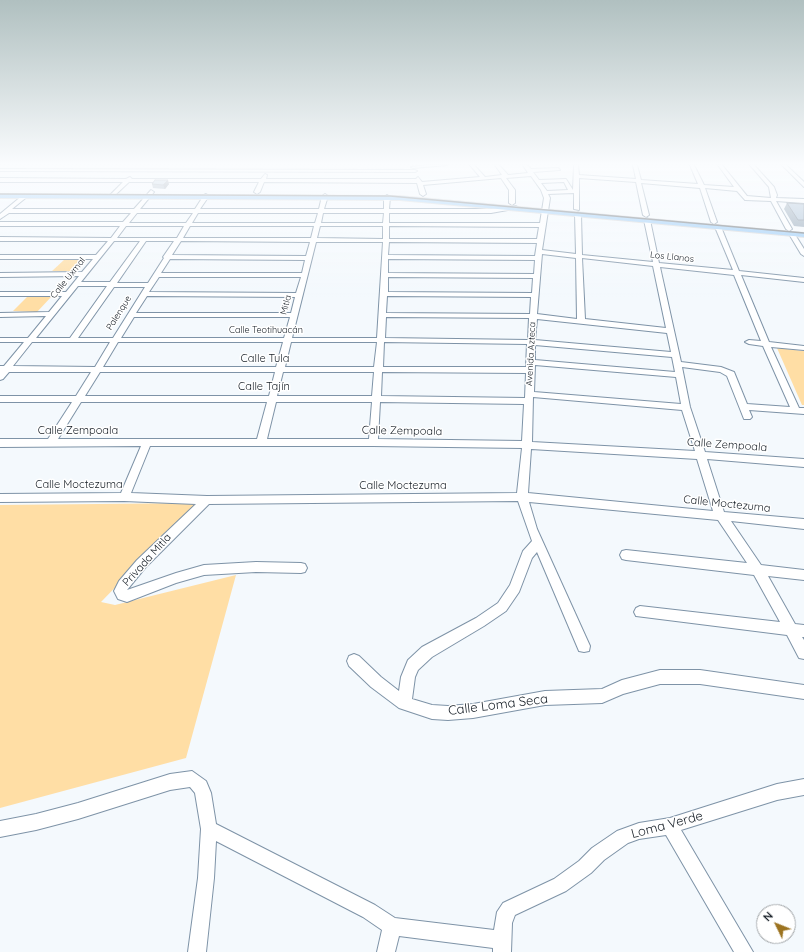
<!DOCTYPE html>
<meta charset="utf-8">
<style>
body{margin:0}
#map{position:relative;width:804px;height:952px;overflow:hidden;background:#f4f9fd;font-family:Quicksand,sans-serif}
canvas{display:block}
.north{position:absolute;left:756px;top:904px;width:40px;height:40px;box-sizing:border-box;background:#fff;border:1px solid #a1a5a8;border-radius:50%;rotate:313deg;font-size:11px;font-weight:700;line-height:16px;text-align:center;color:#151d25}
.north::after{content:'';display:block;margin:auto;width:14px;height:18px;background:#9c7320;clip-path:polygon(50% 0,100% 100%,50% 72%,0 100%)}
</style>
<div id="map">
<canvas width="804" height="952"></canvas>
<div class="north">N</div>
</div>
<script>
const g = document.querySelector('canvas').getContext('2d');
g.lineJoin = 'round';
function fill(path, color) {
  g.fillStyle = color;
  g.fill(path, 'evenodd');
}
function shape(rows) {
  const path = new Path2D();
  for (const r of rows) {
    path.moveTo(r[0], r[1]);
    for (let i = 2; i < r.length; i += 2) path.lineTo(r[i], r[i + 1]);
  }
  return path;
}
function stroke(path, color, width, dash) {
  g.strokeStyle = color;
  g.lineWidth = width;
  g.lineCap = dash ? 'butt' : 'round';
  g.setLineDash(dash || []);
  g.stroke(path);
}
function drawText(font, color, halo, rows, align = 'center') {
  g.font = font + ' Quicksand,sans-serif';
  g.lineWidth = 3;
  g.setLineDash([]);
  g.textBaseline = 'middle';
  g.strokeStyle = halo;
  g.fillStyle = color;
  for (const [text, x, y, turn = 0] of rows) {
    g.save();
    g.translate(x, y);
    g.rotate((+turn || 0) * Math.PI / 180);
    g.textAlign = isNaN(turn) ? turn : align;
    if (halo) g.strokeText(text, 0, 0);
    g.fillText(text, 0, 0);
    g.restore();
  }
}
fill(shape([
 [65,259,86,259,75,271,52,271],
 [29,295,52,296,37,312,13,311],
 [777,348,804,351,804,405,802,405],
 [197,503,101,602,115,605,236,575,186,758,0,808,0,505]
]), '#ffdea5');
const minor = shape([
 [427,165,447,165,413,168,411,167,427,165],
 [470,165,474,165,485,177,502,175,495,165,499,165,508,175,528,173,523,165,527,165,531,169,558,168,560,170,533,172,539,180,566,179,573,190,574,165,578,165,579,175,636,179,633,165,637,165,641,180,698,184,690,165,694,165,704,185,734,187,718,165,722,165,747,196,771,198,769,187,750,165,754,165,774,187,777,195,776,198,804,199,804,203,776,201,792,229,789,231,786,229,771,201,745,200,737,191,705,188,717,222,714,224,711,222,700,188,641,183,649,215,646,217,643,215,636,182,579,178,579,210,574,209,574,193,548,194,550,198,542,250,576,254,575,214,578,212,581,214,582,255,653,262,644,220,647,218,650,220,659,263,733,270,715,227,718,225,721,227,739,271,804,278,804,282,741,275,769,342,804,346,804,350,771,347,799,408,804,408,804,414,749,410,752,417,750,419,744,419,727,376,720,372,682,367,690,407,705,452,804,459,804,467,707,459,724,512,804,519,804,529,731,521,761,565,804,570,804,580,768,576,795,624,804,625,804,637,802,637,804,640,804,659,799,658,787,635,636,616,634,612,636,608,640,606,780,622,754,575,626,560,622,559,620,555,622,551,626,550,747,563,718,520,529,502,537,529,590,646,589,651,584,652,579,651,537,552,532,558,519,592,506,611,484,626,432,657,418,670,415,677,412,699,432,705,448,706,473,704,545,691,602,689,622,680,660,670,700,670,804,685,804,699,700,684,660,684,623,694,602,703,545,705,473,718,448,720,432,719,399,708,371,687,349,666,347,661,349,656,354,654,359,656,381,677,399,691,401,677,408,660,422,647,476,618,498,603,510,585,523,551,532,541,518,501,209,504,145,568,127,590,176,573,204,565,256,562,301,563,305,564,307,568,305,572,301,573,256,572,204,575,176,583,127,602,118,599,114,591,119,581,137,560,196,504,124,501,0,502,0,494,121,493,141,446,0,447,0,439,48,439,72,402,0,402,0,396,76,396,91,372,9,372,3,379,0,380,0,366,4,366,24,342,0,342,0,338,28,338,46,316,0,317,0,313,49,312,62,296,0,296,0,292,66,292,79,276,0,277,0,273,82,272,93,259,0,259,0,255,96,255,108,241,0,241,0,237,111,238,120,226,0,226,0,222,123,222,131,213,9,213,0,219,0,214,23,195,28,196,12,209,134,209,151,190,154,192,140,209,195,209,204,195,206,194,209,196,200,209,319,209,322,196,325,194,328,196,324,209,384,209,384,197,387,195,390,197,389,209,491,209,516,206,519,208,491,213,389,213,389,223,540,223,544,198,541,190,531,176,506,178,515,190,515,203,512,205,509,203,509,190,501,178,423,185,426,194,423,196,420,194,417,183,264,182,260,192,257,194,254,192,259,182,129,182,112,198,109,196,123,182,0,182,0,178,126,179,130,177,132,179,261,179,265,174,267,175,266,179,416,179,418,177,422,182,480,177,470,165],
 [564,182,568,190,547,191,541,183,564,182],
 [137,213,193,213,186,223,129,223,137,213],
 [198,213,318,213,315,223,192,223,198,213],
 [323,213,384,213,383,223,321,223,323,213],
 [126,226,184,226,177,238,117,238,126,226],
 [190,226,314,226,311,238,183,238,190,226],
 [320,226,383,226,383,239,317,238,320,226],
 [389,226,539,227,537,239,389,239,389,226],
 [114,241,140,241,110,282,81,282,114,241],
 [146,241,174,241,163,257,164,258,148,283,117,283,146,241],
 [181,241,310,242,306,256,172,255,181,241],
 [316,242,383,242,377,338,292,338,316,242],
 [389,242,537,243,535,256,388,255,389,242],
 [542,254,576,258,577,319,537,314,542,254],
 [582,258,653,266,666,328,585,319,582,258],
 [170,259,305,260,302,273,161,273,170,259],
 [388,259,535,260,534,274,388,273,388,259],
 [660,267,734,275,761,341,749,340,745,342,749,344,763,346,790,407,747,404,734,372,721,367,681,362,660,267],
 [159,277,301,277,296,293,149,292,159,277],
 [388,277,533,278,532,293,388,292,388,277],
 [78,286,107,286,70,338,36,338,78,286],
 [114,287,145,287,113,338,78,338,114,287],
 [147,296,295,297,291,313,136,313,147,296],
 [387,296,531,297,530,314,386,313,387,296],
 [134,317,290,317,284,338,121,338,134,317],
 [386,317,529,318,528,340,385,338,386,317],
 [537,319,667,333,671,352,535,340,537,319],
 [32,342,110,342,95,367,13,366,32,342],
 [118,342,283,342,276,367,103,367,118,342],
 [291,342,377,342,374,367,285,367,291,342],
 [384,342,527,344,526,367,383,367,384,342],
 [535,345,672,357,675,372,535,360,535,345],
 [535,365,676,377,681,404,534,392,535,365],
 [100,372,275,372,269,396,85,396,100,372],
 [283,372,374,372,372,396,277,396,283,372],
 [382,372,526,373,525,398,381,396,382,372],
 [533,397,682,410,695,451,532,442,533,397],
 [81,402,267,402,257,439,58,439,81,402],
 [276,402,372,402,369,439,267,439,276,402],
 [380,402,524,404,522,441,378,439,380,402],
 [150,446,373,446,522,448,517,493,207,496,131,493,150,446],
 [531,449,697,459,713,511,528,493,531,449],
 [782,165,786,165,804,182,804,187,782,165],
 [0,169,415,170,417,171,415,172,0,171,0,169],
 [792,232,794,233,804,249,804,256,801,254,789,234,792,232],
 [192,771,206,781,211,793,216,824,375,905,395,918,494,930,497,912,503,903,554,879,579,861,592,848,617,831,639,823,670,818,777,784,804,779,804,795,777,800,681,830,753,952,734,952,666,835,639,839,628,843,604,860,591,873,566,891,515,915,512,923,511,952,493,952,493,948,399,936,395,952,377,952,382,930,363,917,216,841,214,878,206,952,188,952,198,878,201,829,195,793,190,787,170,790,78,819,36,830,0,837,0,821,36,814,78,803,170,774,192,771]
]);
const major = shape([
 [0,194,399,196,804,233,804,237,399,200,0,198,0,194]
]);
stroke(minor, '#7e93a7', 2);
stroke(major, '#d5d6d8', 2);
fill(minor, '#fff');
fill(major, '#95c9f7');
stroke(shape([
 [0,194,390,196,804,233]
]), '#697076', 1.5);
fill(shape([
 [152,184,169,184,165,189,153,188],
 [787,203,804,204,804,227,794,226,784,209]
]), '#90a3b5');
fill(shape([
 [168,180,169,184,165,189,163,185]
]), '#758494');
const building = shape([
 [155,180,168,180,163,185,152,184,155,180],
 [787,203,804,204,804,220,798,220,787,203]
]);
fill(building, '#a7bdd3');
stroke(building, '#758494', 1);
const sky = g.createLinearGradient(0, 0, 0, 298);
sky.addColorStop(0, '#b0c0c0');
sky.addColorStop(0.55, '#fafcfe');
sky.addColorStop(1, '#fafcfe00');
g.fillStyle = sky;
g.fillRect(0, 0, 804, 298);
drawText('9px', '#151d25', '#fff', [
 ["Los Llanos",672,257,6],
 ["Calle Uxmal",68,278,-51],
 ["Mitla",286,305,-75],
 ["Palenque",119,313,-58],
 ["Calle Teotihuacán",266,330],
 ["Avenida Azteca",531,354,-87]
]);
drawText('11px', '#151d25', '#fff', [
 ["Calle Tula",265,359],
 ["Calle Tajín",264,387],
 ["Calle Zempoala",78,431],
 ["Calle Zempoala",402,431,1],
 ["Calle Zempoala",727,445,4],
 ["Calle Moctezuma",79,485],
 ["Calle Moctezuma",403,486],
 ["Calle Moctezuma",727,504,6],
 ["Privada Mitla",147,560,-48]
]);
drawText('13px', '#151d25', '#fff', [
 ["Calle Loma Seca",498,705,-7],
 ["Loma Verde",667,825,-15]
]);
</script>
